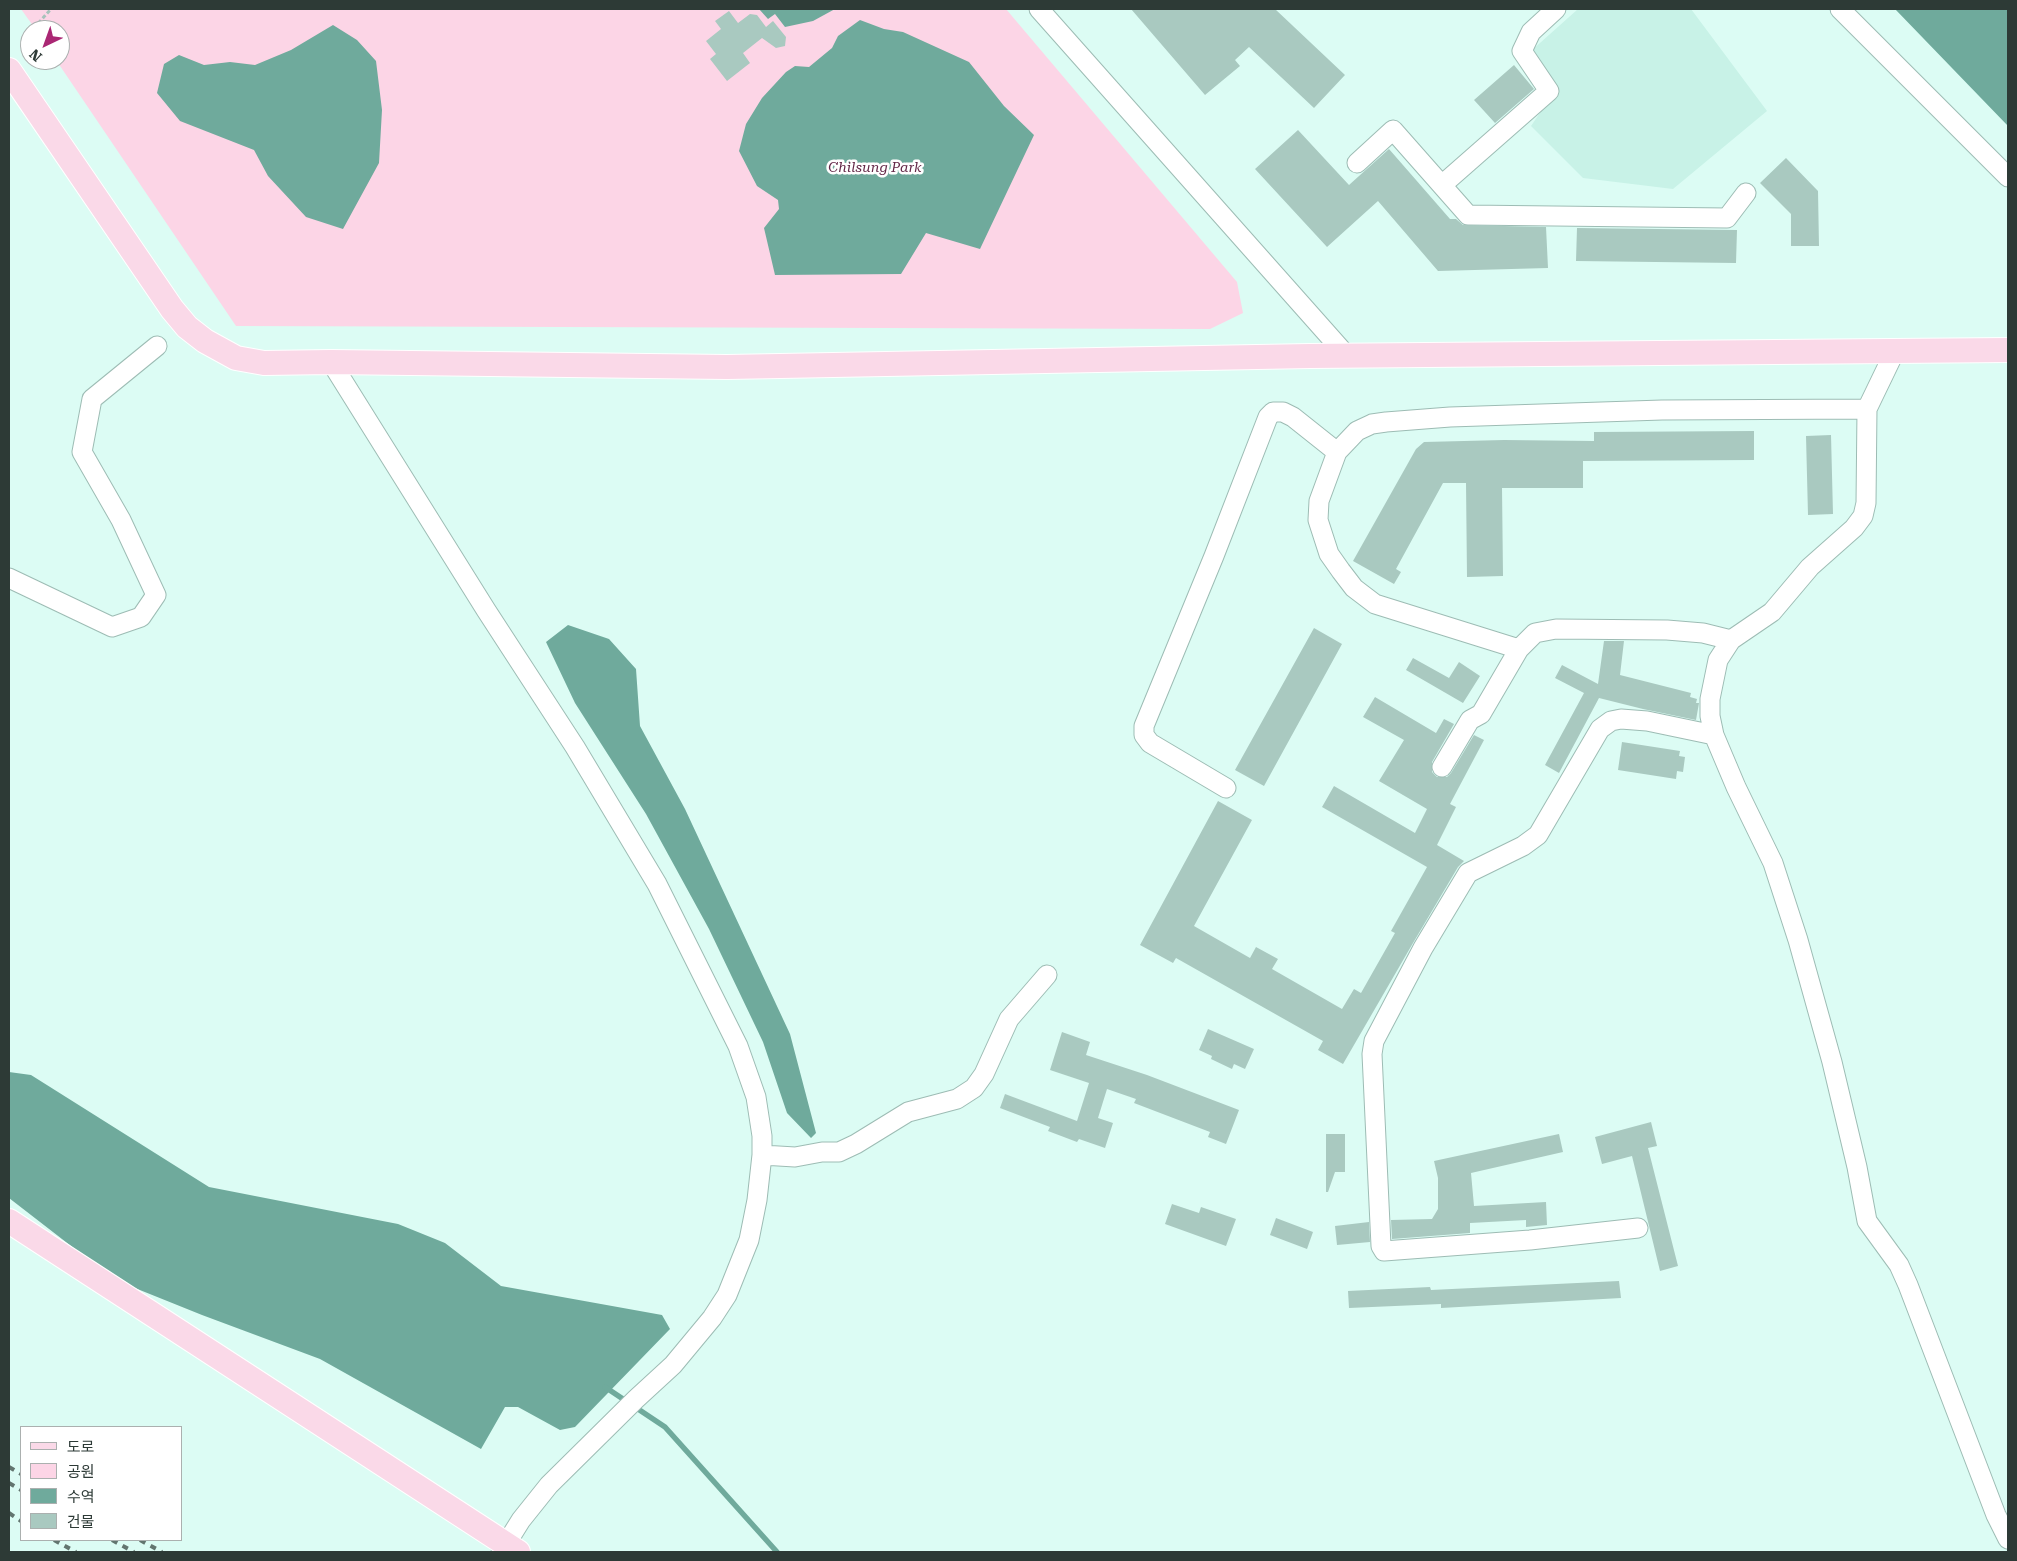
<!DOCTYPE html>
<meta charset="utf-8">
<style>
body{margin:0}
#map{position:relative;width:2017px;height:1561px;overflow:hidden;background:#dcfcf4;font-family:"Roboto Serif","Noto Sans KR",serif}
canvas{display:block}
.frame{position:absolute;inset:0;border:10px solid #2d3a36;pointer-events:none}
.legend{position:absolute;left:20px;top:1426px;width:162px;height:115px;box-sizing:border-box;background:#fff;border:1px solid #abb0af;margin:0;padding:6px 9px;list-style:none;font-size:15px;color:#2d3a36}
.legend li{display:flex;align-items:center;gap:10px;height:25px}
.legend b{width:25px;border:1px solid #abb0af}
.north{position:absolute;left:20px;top:20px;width:50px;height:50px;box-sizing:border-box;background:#fff;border:1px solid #abb0af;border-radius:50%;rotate:222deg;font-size:14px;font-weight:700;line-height:20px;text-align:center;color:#2d3a36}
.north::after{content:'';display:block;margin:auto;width:18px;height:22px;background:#aa2774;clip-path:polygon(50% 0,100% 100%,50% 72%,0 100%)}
</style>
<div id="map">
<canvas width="2017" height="1561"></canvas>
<div class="frame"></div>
<ul class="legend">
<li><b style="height:6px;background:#fad9e8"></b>도로</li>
<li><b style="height:14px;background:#fcd5e6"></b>공원</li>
<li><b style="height:14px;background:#6faa9c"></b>수역</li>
<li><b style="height:14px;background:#a9c9c0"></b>건물</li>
</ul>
<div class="north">N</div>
</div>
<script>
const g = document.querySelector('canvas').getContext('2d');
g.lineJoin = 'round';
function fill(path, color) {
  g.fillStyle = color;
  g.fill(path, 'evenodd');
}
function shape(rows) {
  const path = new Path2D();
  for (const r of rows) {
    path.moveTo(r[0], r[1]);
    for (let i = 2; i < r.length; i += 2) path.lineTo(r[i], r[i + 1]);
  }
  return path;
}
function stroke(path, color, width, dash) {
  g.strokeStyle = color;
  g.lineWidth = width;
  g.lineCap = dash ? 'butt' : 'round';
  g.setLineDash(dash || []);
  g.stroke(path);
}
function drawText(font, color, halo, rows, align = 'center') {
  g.font = font + ' "Roboto Serif",serif';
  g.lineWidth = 5;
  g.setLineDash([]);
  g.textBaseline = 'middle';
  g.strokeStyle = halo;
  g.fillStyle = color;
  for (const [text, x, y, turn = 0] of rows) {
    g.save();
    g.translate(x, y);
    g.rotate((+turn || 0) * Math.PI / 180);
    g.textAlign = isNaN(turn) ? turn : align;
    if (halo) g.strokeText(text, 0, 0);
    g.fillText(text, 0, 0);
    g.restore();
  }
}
fill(shape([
 [1578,9,1691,9,1767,111,1673,189,1583,178,1531,126,1556,89,1531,51]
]), '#c8f2e7');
fill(shape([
 [21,9,1006,9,1237,282,1243,313,1210,329,236,326,56,60,60,60,60,30,36,30]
]), '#fcd5e6');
fill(shape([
 [759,9,835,9,813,21,785,27,775,14,768,19],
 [1895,9,2008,9,2008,126],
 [860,20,884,29,903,32,969,62,1004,106,1034,135,980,249,926,233,901,274,775,275,764,228,779,209,778,200,757,186,739,151,746,124,762,98,786,72,795,66,809,67,832,48,838,36],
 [333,25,357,40,376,61,382,110,379,163,343,229,306,217,268,176,254,150,180,121,157,93,164,64,179,55,204,65,230,62,255,65,291,50],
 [568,625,609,639,636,669,640,726,685,809,790,1034,816,1133,811,1138,787,1113,763,1042,709,929,646,814,575,703,546,642],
 [9,1072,31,1075,209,1187,398,1224,445,1243,501,1286,662,1315,670,1329,575,1427,560,1430,518,1407,505,1407,481,1449,320,1359,202,1315,115,1280,9,1198]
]), '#6faa9c');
stroke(shape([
 [605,1387,665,1427,777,1552]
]), '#6faa9c', 5.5);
fill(shape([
 [1131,9,1275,9,1345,75,1314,108,1249,47,1235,60,1240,66,1205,95],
 [729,11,738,23,750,14,757,15,766,27,773,21,786,37,785,46,776,48,762,38,743,53,750,63,727,81,710,59,716,54,706,41,721,29,715,21],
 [1514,65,1534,89,1495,123,1474,100],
 [1298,130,1349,185,1389,149,1450,219,1456,219,1463,225,1546,227,1548,268,1438,271,1378,201,1327,247,1255,169],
 [1786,158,1818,191,1819,246,1791,246,1791,214,1760,183],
 [1577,228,1737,230,1736,263,1576,261],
 [1754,431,1754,460,1583,461,1583,488,1502,488,1503,576,1467,577,1466,483,1443,483,1396,569,1401,572,1394,584,1353,561,1416,449,1424,442,1504,440,1594,441,1594,432],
 [1831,435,1833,514,1808,515,1806,436],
 [1314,628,1342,644,1264,786,1235,770],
 [1604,641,1624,641,1620,675,1691,693,1690,697,1697,699,1696,703,1699,703,1696,720,1643,709,1599,698,1559,773,1545,765,1584,693,1555,678,1562,665,1598,684],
 [1413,658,1449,678,1459,662,1480,676,1463,703,1406,670],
 [1375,697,1436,733,1444,719,1454,724,1432,762,1432,772,1437,777,1447,777,1451,773,1474,735,1484,740,1450,804,1456,807,1437,845,1464,861,1458,867,1413,943,1343,1064,1318,1050,1323,1041,1176,958,1173,963,1140,945,1218,801,1252,820,1194,926,1250,958,1256,947,1278,959,1272,969,1342,1009,1354,989,1361,993,1395,933,1391,931,1427,867,1322,807,1334,786,1415,833,1427,809,1379,781,1404,740,1363,717],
 [1622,742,1680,751,1679,756,1685,757,1683,772,1677,771,1676,779,1618,770],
 [1208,1029,1254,1049,1245,1069,1234,1064,1232,1069,1211,1059,1212,1056,1199,1050],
 [1062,1032,1090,1042,1086,1055,1147,1075,1239,1110,1226,1144,1208,1137,1210,1132,1134,1103,1136,1099,1107,1089,1098,1118,1113,1123,1105,1148,1079,1139,1077,1142,1048,1131,1050,1127,1000,1108,1005,1094,1077,1121,1089,1083,1050,1070],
 [1651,1122,1657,1146,1648,1148,1678,1266,1660,1271,1632,1156,1602,1164,1595,1137],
 [1326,1134,1345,1134,1345,1172,1335,1172,1328,1192,1326,1192],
 [1559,1134,1563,1152,1471,1173,1474,1206,1546,1202,1547,1225,1526,1227,1526,1220,1470,1223,1470,1233,1392,1239,1391,1220,1432,1219,1438,1209,1438,1178,1434,1161],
 [1172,1204,1199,1213,1201,1207,1236,1219,1226,1246,1165,1224],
 [1276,1218,1313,1232,1307,1249,1270,1235],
 [1369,1222,1370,1242,1337,1245,1335,1226],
 [1619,1281,1621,1298,1441,1308,1441,1304,1349,1308,1348,1291,1430,1287,1431,1290]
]), '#a9c9c0');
const minor = shape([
 [1039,9,1347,356],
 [1840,9,2008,177],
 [1357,163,1393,130,1468,215,1727,218,1746,193],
 [1442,185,1549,91,1522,51,1531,32,1556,9],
 [1895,351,1867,409,1866,503,1863,516,1854,528,1810,567,1772,612,1731,640,1718,660,1710,699,1710,716,1714,735,1736,787,1773,863,1798,940,1832,1062,1857,1167,1867,1221,1899,1265,1908,1285,1996,1515,2008,1539],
 [331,362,486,610,575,747,657,884,738,1046,756,1097,762,1136,762,1155,757,1200,749,1240,727,1295,712,1318,673,1365,636,1399,549,1485,521,1520,501,1552],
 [9,578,112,627,141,617,156,595,121,520,82,452,92,399,157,346],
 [1519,649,1375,604,1354,588,1341,571,1329,554,1318,520,1319,501,1337,452,1357,431,1372,424,1386,422,1450,417,1662,410,1867,409],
 [1442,767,1470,720,1481,714,1519,649,1535,633,1556,629,1667,630,1703,633,1731,640],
 [1226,788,1150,743,1144,735,1144,726,1214,556,1268,417,1273,412,1283,412,1293,417,1337,452],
 [762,1155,795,1157,822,1152,839,1152,856,1144,908,1112,957,1099,974,1088,984,1074,1009,1019,1047,975],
 [1638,1228,1530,1240,1384,1251,1381,1246,1372,1054,1374,1041,1423,948,1468,873,1523,846,1538,835,1600,729,1611,721,1621,719,1647,721,1714,735]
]);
const major = shape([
 [9,70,172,309,187,327,205,341,236,358,264,363,331,362,727,367,1310,356,2008,350],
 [9,1221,518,1552]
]);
stroke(minor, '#9dbcb4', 21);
stroke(major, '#fff', 26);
stroke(shape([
 [34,28,51,9]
]), '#a7c2bb', 3, [4, 2.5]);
stroke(minor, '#fff', 19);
stroke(major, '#fad9e8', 24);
stroke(shape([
 [9,1467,21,1474],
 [9,1483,21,1490],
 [9,1513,21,1521],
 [54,1540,76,1552],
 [112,1540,134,1552],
 [140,1540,162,1552]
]), '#62756f', 4, [6, 6]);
drawText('italic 14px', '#632747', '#fff', [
 ["Chilsung Park",875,168]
]);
</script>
